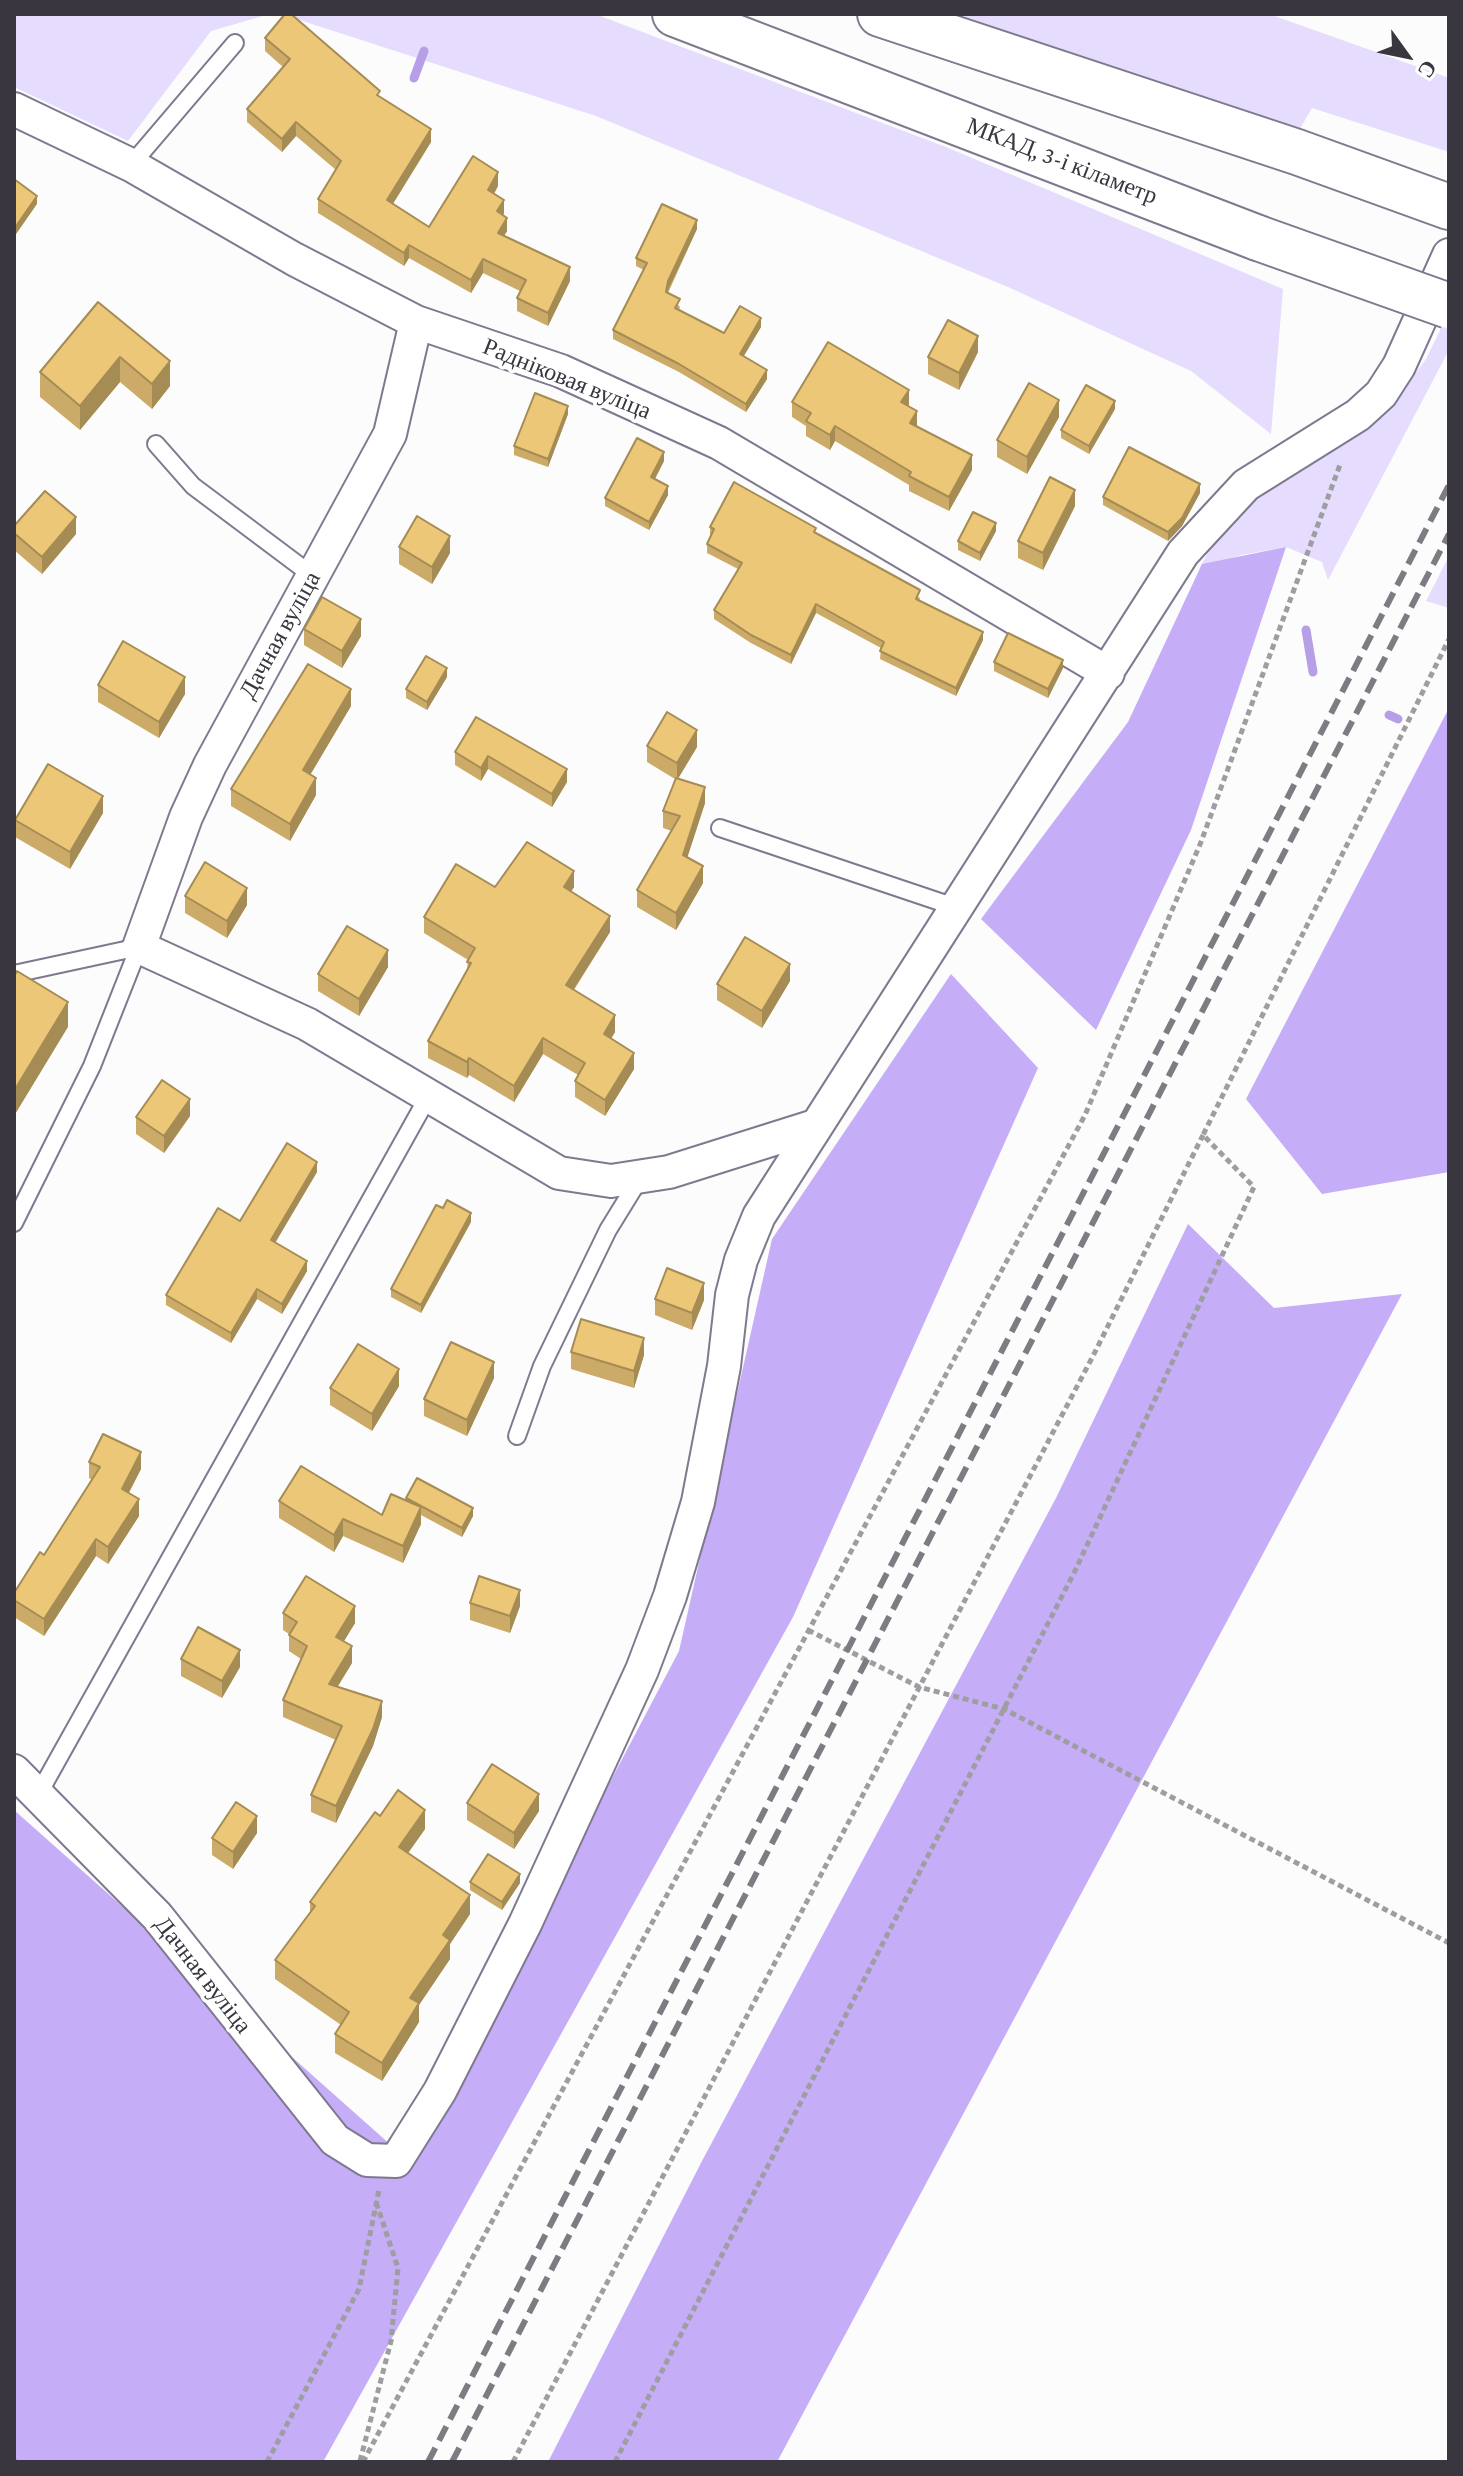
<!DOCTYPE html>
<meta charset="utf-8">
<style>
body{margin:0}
#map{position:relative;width:1463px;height:2476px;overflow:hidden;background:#fcfcfc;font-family:"Crimson Pro",serif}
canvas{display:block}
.frame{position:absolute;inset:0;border:16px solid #393640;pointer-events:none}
.north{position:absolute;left:1367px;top:16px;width:80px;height:80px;-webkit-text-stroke:6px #fff;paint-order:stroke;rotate:123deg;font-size:22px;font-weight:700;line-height:32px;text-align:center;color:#393640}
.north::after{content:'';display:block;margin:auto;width:28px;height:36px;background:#393640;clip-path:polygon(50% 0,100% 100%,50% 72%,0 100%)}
</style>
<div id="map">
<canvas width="1463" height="2476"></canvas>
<div class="frame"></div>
<div class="north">С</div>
</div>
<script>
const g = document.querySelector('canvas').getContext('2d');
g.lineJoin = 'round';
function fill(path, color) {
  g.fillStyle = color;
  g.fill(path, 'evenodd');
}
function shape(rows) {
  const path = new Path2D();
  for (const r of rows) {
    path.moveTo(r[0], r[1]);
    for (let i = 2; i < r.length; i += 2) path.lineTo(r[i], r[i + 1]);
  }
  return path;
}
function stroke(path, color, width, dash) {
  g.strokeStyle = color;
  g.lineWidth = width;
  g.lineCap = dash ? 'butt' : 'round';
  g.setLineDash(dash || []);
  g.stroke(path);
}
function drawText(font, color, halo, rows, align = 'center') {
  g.font = font + ' "Crimson Pro",serif';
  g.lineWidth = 7;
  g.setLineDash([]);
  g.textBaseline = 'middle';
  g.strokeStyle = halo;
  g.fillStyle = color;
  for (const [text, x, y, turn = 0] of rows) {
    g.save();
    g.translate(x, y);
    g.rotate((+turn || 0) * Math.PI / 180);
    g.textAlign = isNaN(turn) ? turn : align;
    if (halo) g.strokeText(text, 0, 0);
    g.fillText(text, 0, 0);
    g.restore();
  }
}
fill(shape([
 [14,14,270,14,211,31,128,141,14,87],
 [281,14,595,14,946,147,1283,289,1271,434,1191,371,1008,287,596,116],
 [958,14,1269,14,1449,78,1449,152,1312,108,1298,132],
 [1449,312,1449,350,1328,580,1322,562,1286,547,1241,555,1199,569,1221,529,1257,499,1364,427,1397,399,1426,359],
 [1449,556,1449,608,1426,601]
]), '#e6dcfd');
fill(shape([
 [1286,547,1191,830,1096,1030,981,919,1128,722,1202,564],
 [1449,708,1449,1172,1322,1194,1246,1099],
 [951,974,1038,1068,793,1617,323,2462,14,2462,14,1810,410,2162,679,1651,772,1239],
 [1188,1224,1274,1308,1402,1294,777,2462,548,2462,702,2161,1056,1498]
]), '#c5adf7');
stroke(shape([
 [414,78,424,51],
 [1306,630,1313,672],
 [1389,715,1398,719]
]), '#b79fe8', 9);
const service = shape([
 [131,165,235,43],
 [156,444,193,486,313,576],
 [720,828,958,908],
 [14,974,139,947],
 [14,1223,92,1066,139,947],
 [517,1436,542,1366,608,1230,640,1178],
 [39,1793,428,1097]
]);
const minor = shape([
 [14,109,131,165,294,259,416,322,561,371,719,443,1108,673],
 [416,322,390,434,210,765,186,817,139,947,307,1024,559,1173,611,1181,669,1172,815,1126],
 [14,1771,157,1916,335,2140,367,2160,396,2161,440,2091,525,1924,642,1670,670,1596,698,1502,724,1366,732,1295,741,1260,759,1216,1183,553,1246,485,1358,415,1381,394,1399,366,1449,255]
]);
const trunk = shape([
 [675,14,1258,238],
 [880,14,1297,152,1449,207]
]);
stroke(service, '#7f798f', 20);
stroke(minor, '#7f798f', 36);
stroke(trunk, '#7f798f', 48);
stroke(shape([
 [808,1630,919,1687,1004,1709,1449,1943],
 [14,2460,16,2462],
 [360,2461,391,2341,398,2268,375,2199],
 [267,2462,359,2289,379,2190],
 [363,2462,1085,1115,1201,842,1341,462],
 [513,2462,1093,1356,1203,1135],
 [615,2462,1074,1573,1254,1187,1203,1135,1449,639]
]), '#9e9da1', 5, [6, 4]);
stroke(service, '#fff', 16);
stroke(minor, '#fff', 32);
stroke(trunk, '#fff', 44);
stroke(shape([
 [428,2462,1449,485],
 [452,2462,1449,534]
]), '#7e7c82', 6, [16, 8]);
const trunkBridge = shape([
 [1258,238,1449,306]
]);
stroke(trunkBridge, '#7f798f', 48, []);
stroke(trunkBridge, '#fff', 44);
fill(shape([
 [265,38,380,97,431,142,393,204,429,227,498,186,494,194,504,213,503,215,507,231,504,236,570,281,548,326,517,311,517,298,520,291,483,273,471,293,409,258,404,266,318,213,318,199,336,170,296,136,282,152,247,122,247,109,283,67,265,51],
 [697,229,668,293,680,307,679,310,724,333,761,327,744,356,767,379,746,412,679,372,613,339,613,330,644,270,636,266,636,258],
 [98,302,170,386,152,409,120,382,80,430,40,397,40,372],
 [978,352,959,390,928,374,928,357],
 [792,402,909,405,908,406,917,426,972,470,949,511,909,491,909,485,835,441,830,450,806,436,806,426,792,417],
 [1115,409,1089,454,1061,438,1061,430],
 [568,414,548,467,514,455,514,446],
 [1059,417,1027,474,997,457,997,440],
 [664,461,655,479,668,495,649,530,605,506,605,498],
 [1200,493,1182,526,1168,541,1103,505,1103,497],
 [1075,506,1043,570,1018,558,1018,541],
 [14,526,76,534,42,574,14,550],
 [710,527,816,533,920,598,919,601,983,640,956,696,880,659,881,648,816,613,791,664,751,643,714,619,714,610,738,569,707,553,707,544,711,536,710,535],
 [996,531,980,561,958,550,958,541],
 [399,547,450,553,432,584,399,564],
 [304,629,361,636,342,668,304,645],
 [994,662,1063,668,1048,698,994,671],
 [447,677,427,710,406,698,406,689],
 [98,685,185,694,159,738,98,702],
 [351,706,310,775,316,795,290,841,231,806,231,789],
 [476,717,567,782,552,807,488,769,481,781,455,765,455,752],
 [647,746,697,747,678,779,705,803,687,857,703,883,676,930,637,907,637,890,672,831,663,828,663,811,675,779,647,762],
 [103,813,70,869,15,837,15,820],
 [495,887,574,887,571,891,610,932,574,990,615,1032,611,1039,634,1069,605,1116,575,1097,575,1081,578,1075,543,1054,514,1102,469,1075,467,1078,428,1058,428,1041,467,970,468,960,424,933,424,917],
 [185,896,247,905,227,938,185,913],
 [388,967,359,1016,318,991,318,974],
 [790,981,762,1028,717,1000,717,984],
 [190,1116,164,1153,136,1134,136,1117],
 [317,1172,275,1242,307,1271,282,1314,257,1299,231,1343,166,1305,166,1295,240,1221],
 [471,1222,421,1313,391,1297,391,1289],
 [655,1299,704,1300,692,1330,655,1315],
 [571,1352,644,1355,634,1388,571,1369],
 [494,1378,467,1436,424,1416,424,1399],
 [399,1386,372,1431,330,1405,330,1388],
 [89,1462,141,1469,129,1493,139,1516,108,1564,96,1556,44,1636,14,1617,14,1593,44,1555,92,1480,89,1478],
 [406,1498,473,1516,462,1537,421,1515,421,1524,403,1563,343,1536,334,1552,279,1518,279,1501,382,1515,406,1501],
 [470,1603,520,1606,510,1633,470,1620],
 [283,1613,355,1623,344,1641,352,1663,337,1687,382,1717,373,1746,336,1823,311,1812,311,1795,336,1740,283,1717,283,1700,301,1659,289,1651,289,1634,283,1630],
 [181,1659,240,1667,222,1698,181,1676],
 [467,1803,539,1811,514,1849,467,1820],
 [380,1816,425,1829,408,1853,470,1914,450,1944,450,1959,419,2005,419,2022,382,2081,335,2053,335,2034,341,2025,275,1979,275,1960,310,1913,310,1902],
 [257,1833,233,1869,212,1855,212,1838],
 [470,1882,520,1883,502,1910,470,1890]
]), '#cbab67');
fill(shape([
 [296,122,296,136,282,152,282,139],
 [431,129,431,142,387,213,387,200],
 [498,172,498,186,488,204,488,190],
 [37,196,37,204,14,237,14,229],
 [504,200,504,213,497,225,497,211],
 [507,218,507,231,498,246,498,233],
 [697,220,697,229,668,290,666,301,668,281],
 [409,245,409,258,404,266,404,253],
 [483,259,483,273,471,293,471,280],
 [570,267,570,281,548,326,548,313],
 [761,318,761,327,740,362,740,354],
 [978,336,978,352,959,390,959,373],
 [120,357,120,382,80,430,80,406],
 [170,361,170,386,152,409,152,384],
 [767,370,767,379,746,412,746,404],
 [909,390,909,405,901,417,901,402],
 [1059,400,1059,417,1027,474,1027,457],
 [1115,401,1115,409,1089,454,1089,446],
 [568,406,568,414,548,467,548,459],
 [917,411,917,426,910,423],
 [835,426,835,441,830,450,830,435],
 [664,452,664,461,651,486,651,477],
 [972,455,972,470,949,511,949,497],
 [1200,484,1200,493,1182,526,1168,541,1168,532],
 [668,486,668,495,649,530,649,522],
 [1075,490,1075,506,1043,570,1043,553],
 [76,517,76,534,42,574,42,557],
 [996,523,996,531,980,561,980,553],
 [450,536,450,553,432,584,432,567],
 [816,604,816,613,791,664,791,655],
 [361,619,361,636,342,668,342,651],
 [983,632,983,640,956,696,956,688],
 [1063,660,1063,668,1048,698,1048,689],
 [447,668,447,677,427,710,427,702],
 [185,677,185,694,159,738,159,722],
 [351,689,351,706,303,787,303,770],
 [697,730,697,747,677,780,677,763],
 [488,756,488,769,481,781,481,768],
 [567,769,567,782,552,807,552,794],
 [316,778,316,795,290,841,290,824],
 [705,787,705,803,683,871,683,855],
 [103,796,103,813,70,869,70,852],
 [703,866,703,883,676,930,676,913],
 [574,871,574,887,564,903,564,887],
 [247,888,247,905,227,938,227,921],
 [610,916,610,932,566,1001,566,985],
 [388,950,388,967,359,1016,359,999],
 [790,964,790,981,762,1028,762,1011],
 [68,1002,68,1027,14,1116,14,1091],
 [615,1015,615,1032,604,1050,604,1034],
 [543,1038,543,1054,514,1102,514,1086],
 [634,1053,634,1069,605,1116,605,1100],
 [469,1058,469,1075,467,1078,467,1062],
 [190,1099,190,1116,164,1153,164,1136],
 [317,1162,317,1172,271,1250,271,1240],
 [471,1213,471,1222,421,1313,421,1305],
 [307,1261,307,1271,282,1314,282,1304],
 [704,1283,704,1300,692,1330,692,1313],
 [257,1289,257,1299,231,1343,231,1333],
 [644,1338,644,1355,634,1388,634,1371],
 [494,1362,494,1378,467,1436,467,1420],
 [399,1369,399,1386,372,1431,372,1414],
 [141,1452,141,1469,122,1505,122,1489],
 [139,1499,139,1516,108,1564,108,1547],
 [421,1507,421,1524,403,1563,403,1546],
 [473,1508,473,1516,462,1537,462,1528],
 [343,1519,343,1536,334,1552,334,1535],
 [96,1539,96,1556,44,1636,44,1619],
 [520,1590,520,1606,510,1633,510,1616],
 [355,1606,355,1623,336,1654,336,1637],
 [352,1646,352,1663,329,1701,329,1684],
 [240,1650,240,1667,222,1698,222,1681],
 [382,1701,382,1717,373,1746,336,1823,336,1806],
 [539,1794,539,1811,514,1849,514,1833],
 [425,1810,425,1829,399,1866,399,1847],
 [257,1816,257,1833,233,1869,233,1852],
 [520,1874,520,1883,502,1910,502,1902],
 [470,1895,470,1914,450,1944,450,1959,419,2005,419,2022,382,2081,382,2063,410,1998,443,1935]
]), '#a58b54');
const building = shape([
 [285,14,291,14,380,91,377,95,431,129,387,200,429,227,473,156,498,172,488,190,504,200,497,211,507,218,498,233,570,267,548,313,517,298,526,280,483,259,471,280,409,245,404,253,318,199,341,161,296,122,282,139,247,109,290,59,265,38,285,14],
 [14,179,37,196,14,229,14,179],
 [662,204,697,220,668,281,666,292,680,299,675,308,724,333,740,306,761,318,740,354,767,370,746,404,679,364,613,330,647,263,636,258,662,204],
 [98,302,170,361,152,384,120,357,80,406,40,372,98,302],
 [948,320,978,336,959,373,928,357,948,320],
 [828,342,909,390,901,402,917,411,910,423,972,455,949,497,909,476,911,472,835,426,830,435,806,421,811,413,792,402,828,342],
 [1029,383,1059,400,1027,457,997,440,1029,383],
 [1086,385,1115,401,1089,446,1061,430,1086,385],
 [535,393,568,406,548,459,514,446,535,393],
 [637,438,664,452,651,477,668,486,649,522,605,498,637,438],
 [1129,447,1200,484,1182,518,1168,532,1103,497,1129,447],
 [1050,477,1075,490,1043,553,1018,541,1050,477],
 [734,482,816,528,814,532,920,590,916,599,983,632,956,688,880,651,884,642,816,604,791,655,751,635,714,610,742,563,707,544,714,529,710,527,734,482],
 [45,491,76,517,42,557,14,533,14,526,45,491],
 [973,512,996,523,980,553,958,541,973,512],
 [417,516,450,536,432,567,399,547,417,516],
 [322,597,361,619,342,651,304,629,322,597],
 [1008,633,1063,660,1048,689,994,662,1008,633],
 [123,641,185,677,159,722,98,685,123,641],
 [426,656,447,668,427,702,406,689,426,656],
 [308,664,351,689,303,770,316,778,290,824,231,789,308,664],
 [667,712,697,730,677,763,647,746,667,712],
 [476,717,567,769,552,794,488,756,481,768,455,752,476,717],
 [48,764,103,796,70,852,15,820,48,764],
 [676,778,705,787,683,855,703,866,676,913,637,890,680,816,663,811,676,778],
 [527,842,574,871,564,887,610,916,566,985,615,1015,604,1034,634,1053,605,1100,575,1081,585,1063,543,1038,514,1086,469,1058,467,1062,428,1041,471,963,467,962,475,948,424,917,456,864,495,887,527,842],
 [205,862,247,888,227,921,185,896,205,862],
 [347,926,388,950,359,999,318,974,347,926],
 [745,937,790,964,762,1011,717,984,745,937],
 [17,971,68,1002,14,1091,14,976,17,971],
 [162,1080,190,1099,164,1136,136,1117,162,1080],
 [287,1143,317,1162,271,1240,307,1261,282,1304,257,1289,231,1333,166,1295,218,1208,240,1221,287,1143],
 [447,1200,471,1213,421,1305,391,1289,436,1205,443,1208,447,1200],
 [667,1268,704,1283,692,1313,655,1299,667,1268],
 [581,1319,644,1338,634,1371,571,1352,581,1319],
 [451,1342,494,1362,467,1420,424,1399,451,1342],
 [358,1344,399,1369,372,1414,330,1388,358,1344],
 [103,1434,141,1452,122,1489,139,1499,108,1547,96,1539,44,1619,14,1600,14,1593,40,1552,44,1555,100,1467,89,1462,103,1434],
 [301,1466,382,1515,391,1494,421,1507,403,1546,343,1519,334,1535,279,1501,301,1466],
 [417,1478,473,1508,462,1528,406,1498,417,1478],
 [306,1576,355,1606,336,1637,352,1646,329,1684,382,1701,373,1729,336,1806,311,1795,342,1726,283,1700,307,1646,289,1635,297,1622,283,1613,306,1576],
 [479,1576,520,1590,510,1616,470,1603,479,1576],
 [198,1627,240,1650,222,1681,181,1659,198,1627],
 [492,1764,539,1794,514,1833,467,1803,492,1764],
 [398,1790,425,1810,399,1847,470,1895,443,1935,450,1940,410,1998,419,2003,382,2063,335,2034,349,2012,275,1960,315,1906,310,1902,375,1812,380,1816,398,1790],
 [236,1802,257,1816,233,1852,212,1838,236,1802],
 [488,1854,520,1874,502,1902,470,1882,488,1854]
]);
fill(building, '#ecc778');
stroke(building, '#a58b54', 2);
drawText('24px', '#393640', '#fff', [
 ["МКАД, 3-і кіламетр",1062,161,21],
 ["Радніковая вуліца",567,379,22],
 ["Дачная вуліца",280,635,-61],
 ["Дачная вуліца",203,1975,52]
]);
</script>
